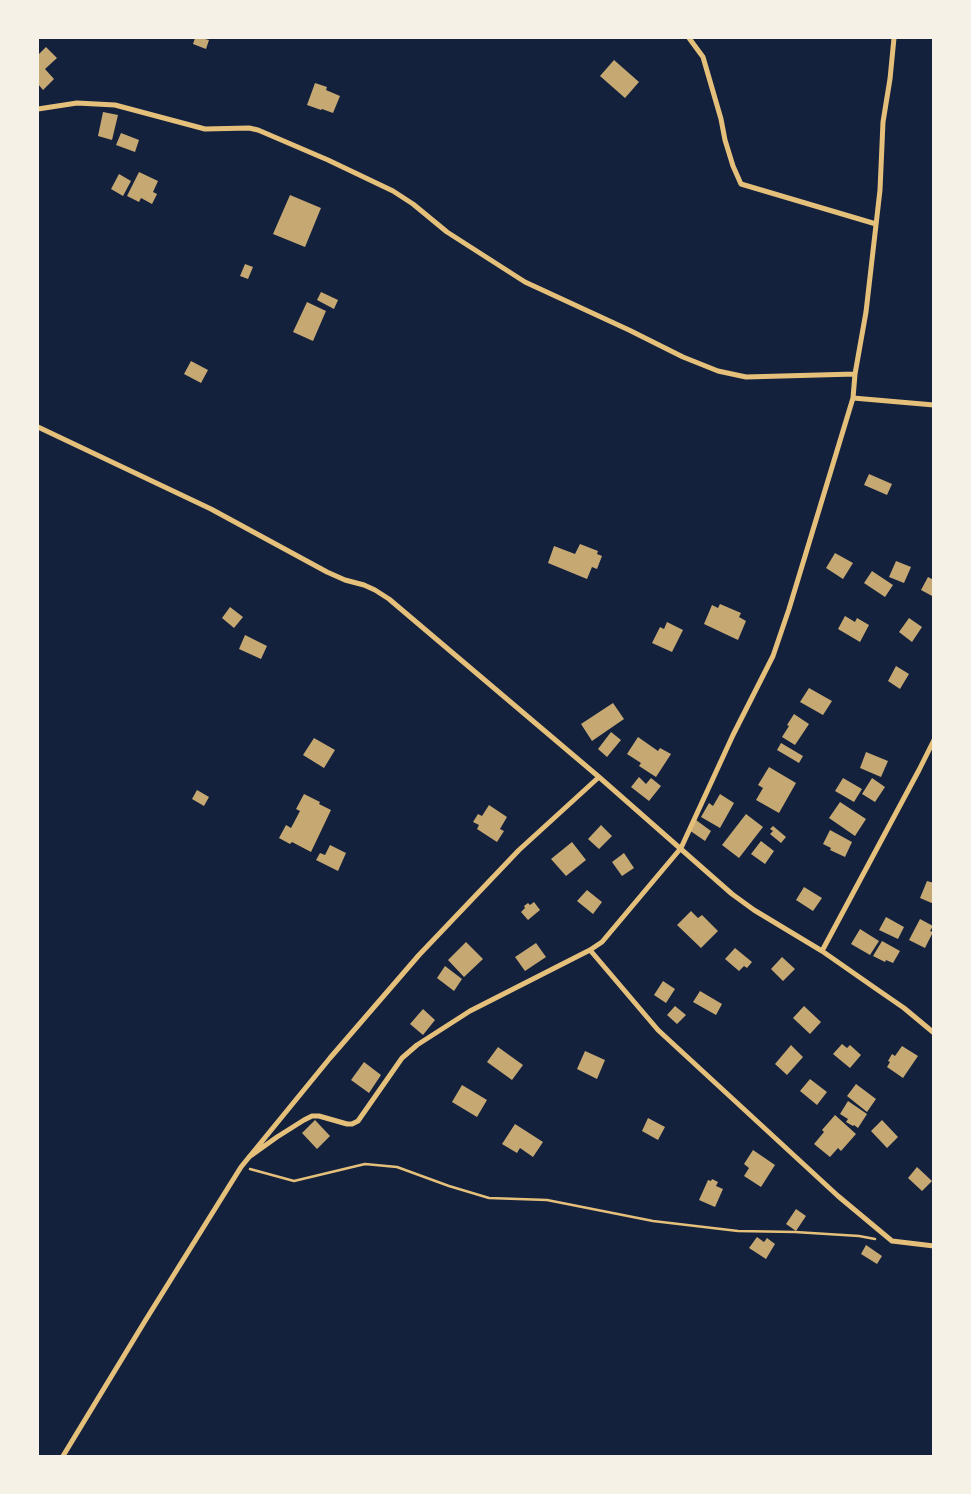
<!DOCTYPE html>
<style>
body{margin:0}
#map{position:relative;width:971px;height:1494px;overflow:hidden;background:#14213d;font-family:Inter,sans-serif}
canvas{display:block}
.frame{position:absolute;inset:0;border:39px solid #f6f1e7;pointer-events:none}
</style>
<div id="map">
<canvas width="971" height="1494"></canvas>
<div class="frame"></div>
</div>
<script>
const g = document.querySelector('canvas').getContext('2d');
g.lineJoin = 'round';
function fill(path, color) {
  g.fillStyle = color;
  g.fill(path, 'evenodd');
}
function shape(rows) {
  const path = new Path2D();
  for (const r of rows) {
    path.moveTo(r[0], r[1]);
    for (let i = 2; i < r.length; i += 2) path.lineTo(r[i], r[i + 1]);
  }
  return path;
}
function stroke(path, color, width, dash) {
  g.strokeStyle = color;
  g.lineWidth = width;
  g.lineCap = dash ? 'butt' : 'round';
  g.setLineDash(dash || []);
  g.stroke(path);
}
fill(shape([
 [195,38,201,38,209,40,206,49,193,44],
 [46,47,57,58,45,69,54,79,43,90,38,84,38,55],
 [614,60,639,82,625,98,600,76],
 [315,83,327,87,326,90,340,96,333,113,322,109,321,110,307,105],
 [103,112,118,115,112,140,98,136],
 [121,133,139,140,135,152,116,145],
 [139,172,158,181,153,192,157,194,152,204,141,198,139,202,127,196],
 [119,174,131,181,123,196,111,189],
 [290,195,321,208,305,247,273,234],
 [245,264,253,267,248,279,240,276],
 [321,292,338,300,334,309,317,300],
 [307,302,326,311,313,341,293,332],
 [191,361,208,370,201,383,184,374],
 [869,474,892,484,887,495,864,485],
 [580,544,598,551,597,554,602,556,597,569,592,567,587,579,548,563,554,546,575,554],
 [835,553,853,563,843,579,826,568],
 [896,561,911,567,904,583,889,577],
 [872,571,893,585,885,597,864,583],
 [928,577,934,580,934,597,921,590],
 [720,604,741,613,739,617,746,621,738,640,704,624,712,605,718,608],
 [230,607,243,617,234,628,222,618],
 [845,616,855,622,857,618,869,625,860,642,838,629],
 [909,618,922,627,912,642,899,632],
 [667,622,683,630,672,652,652,643,660,627,664,629],
 [245,635,267,646,261,659,239,649],
 [896,666,909,674,900,689,888,681],
 [809,688,832,701,823,715,800,702],
 [613,703,624,719,592,741,581,724],
 [794,714,809,724,795,745,782,737,789,726,787,725],
 [611,732,621,740,607,757,598,749],
 [638,737,658,751,660,748,671,754,656,777,639,766,641,763,627,754],
 [314,738,335,750,324,768,303,755],
 [781,743,803,756,799,763,777,750],
 [866,752,888,761,881,777,860,768],
 [769,767,796,783,779,813,756,800,763,788,758,785],
 [639,777,646,784,651,778,661,786,649,801,631,787],
 [843,778,862,789,854,802,835,791],
 [872,778,885,787,875,802,862,794],
 [197,790,209,797,204,806,192,799],
 [304,794,320,802,319,804,331,810,311,852,292,842,290,844,279,838,286,825,291,828,300,811,296,809],
 [720,794,734,803,720,828,701,817,709,803,713,806],
 [840,802,866,819,855,836,829,818],
 [489,805,507,817,500,829,504,831,497,842,477,829,479,825,473,822,478,814,482,816],
 [746,814,763,827,739,858,722,845],
 [696,820,711,831,705,841,689,830],
 [601,825,612,836,599,849,588,839],
 [773,826,786,837,781,843,770,834,773,831,770,829],
 [830,830,852,842,845,857,830,850,831,848,823,844],
 [761,841,774,851,765,864,751,854],
 [572,842,586,860,566,876,551,859],
 [330,845,346,853,338,871,316,860,320,853,325,855],
 [624,853,634,868,622,876,612,862],
 [927,881,934,883,934,904,920,898],
 [804,887,822,898,813,911,796,900],
 [587,890,602,902,593,914,577,901],
 [534,902,540,910,528,920,521,912,525,908,524,906,528,903,530,905],
 [691,911,698,918,702,915,718,931,701,948,677,925],
 [886,917,904,927,898,939,879,930],
 [920,919,933,926,930,931,933,932,925,948,909,940],
 [860,929,879,941,870,955,851,944],
 [882,941,900,951,893,963,886,960,885,962,873,956],
 [466,942,483,959,464,977,448,960],
 [536,943,546,957,525,971,515,957],
 [735,948,752,962,747,968,744,966,739,971,725,959],
 [782,957,795,969,783,981,771,969],
 [445,966,462,979,454,991,437,978],
 [663,981,675,989,666,1003,654,995],
 [700,991,722,1004,716,1015,693,1002],
 [675,1006,686,1015,677,1024,667,1015],
 [804,1006,821,1022,810,1034,793,1018],
 [423,1009,435,1020,423,1035,410,1024],
 [842,1044,847,1048,850,1045,861,1055,850,1068,833,1054],
 [791,1045,803,1057,787,1075,775,1064],
 [902,1046,918,1056,903,1078,887,1067,890,1062,888,1061,892,1054,895,1056],
 [498,1047,523,1065,512,1080,487,1062],
 [585,1051,605,1060,597,1079,577,1069],
 [364,1062,381,1075,369,1093,351,1080],
 [810,1079,827,1092,817,1105,800,1091],
 [856,1084,876,1099,867,1112,847,1096],
 [462,1085,487,1100,477,1117,452,1102],
 [848,1101,867,1114,858,1128,854,1125,853,1126,846,1122,848,1119,840,1114],
 [835,1115,856,1134,841,1151,838,1148,830,1157,814,1144,824,1132,822,1130],
 [648,1118,665,1127,658,1140,642,1131],
 [315,1120,330,1136,317,1149,302,1133],
 [882,1120,898,1137,887,1148,871,1131],
 [515,1124,543,1142,533,1157,520,1148,517,1153,502,1144],
 [753,1150,775,1165,761,1187,744,1176,749,1168,744,1164],
 [917,1167,932,1181,922,1191,908,1178],
 [712,1179,718,1182,716,1186,723,1189,715,1207,699,1200,708,1180,711,1181],
 [796,1209,806,1216,796,1231,786,1224],
 [757,1237,764,1242,767,1238,775,1244,766,1259,749,1248],
 [866,1245,882,1256,877,1264,861,1254]
]), '#c6a872');
stroke(shape([
 [250,1169,294,1181,365,1164,397,1167,449,1186,489,1198,547,1200,653,1221,738,1231,795,1232,859,1236,875,1239]
]), '#e5c07b', 2.5);
stroke(shape([
 [689,38,703,57,721,119,725,140,733,166,741,184,876,224],
 [38,109,77,103,115,105,205,129,249,128,258,130,328,160,393,191,413,204,447,232,525,282,629,330,683,357,718,371,746,377,855,374],
 [853,398,934,405],
 [38,427,211,509,327,572,345,580,364,585,375,590,389,599,599,777,732,894,754,910,822,951,875,988,904,1008,934,1033],
 [590,950,658,1030,838,1196,892,1241,934,1246],
 [822,951,919,770,934,740],
 [249,1157,277,1137,304,1120,312,1116,319,1116,347,1124,352,1124,358,1121,402,1058,417,1045,470,1011,590,950,602,942,681,848,733,735,773,656,789,609,853,398,855,374,866,312,880,190,883,122,890,79,894,38],
 [63,1456,145,1321,241,1167,330,1058,419,955,519,850,599,777]
]), '#e5c07b', 5);
</script>
